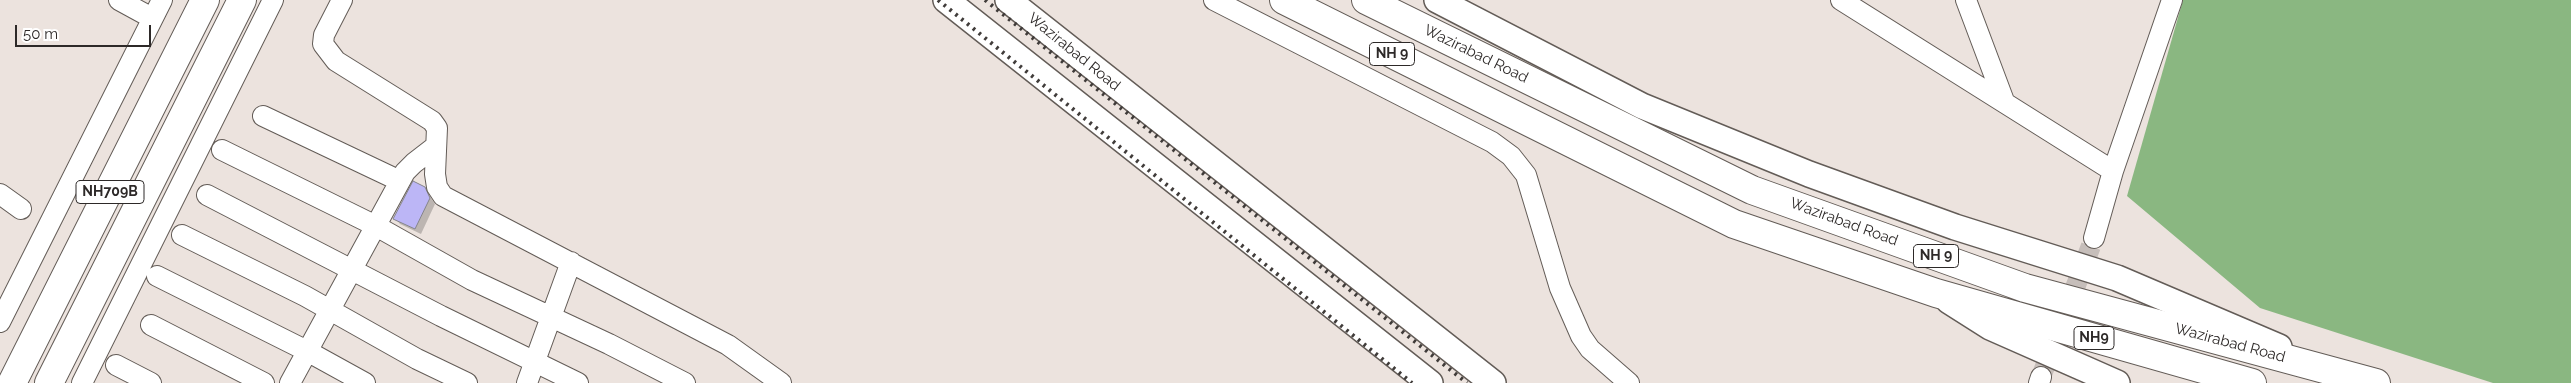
<!DOCTYPE html>
<style>
body{margin:0}
#map{position:relative;width:2571px;height:383px;overflow:hidden;background:#ece3de;font-family:Raleway,sans-serif}
canvas{display:block}
.scale{position:absolute;left:15px;top:25px;width:136px;height:22px;box-sizing:border-box;border:2px solid #2d2928;border-top:0;padding-left:6px;font-size:15px;line-height:18px;white-space:nowrap;color:#2d2928;-webkit-text-stroke:4px #fff;paint-order:stroke}
</style>
<div id="map">
<canvas width="2571" height="383"></canvas>
<div class="scale">50 m</div>
</div>
<script>
const g = document.querySelector('canvas').getContext('2d');
g.lineJoin = 'round';
function fill(path, color) {
  g.fillStyle = color;
  g.fill(path, 'evenodd');
}
function shape(rows) {
  const path = new Path2D();
  for (const r of rows) {
    path.moveTo(r[0], r[1]);
    for (let i = 2; i < r.length; i += 2) path.lineTo(r[i], r[i + 1]);
  }
  return path;
}
function stroke(path, color, width, dash) {
  g.strokeStyle = color;
  g.lineWidth = width;
  g.lineCap = dash ? 'butt' : 'round';
  g.setLineDash(dash || []);
  g.stroke(path);
}
function drawText(font, color, halo, rows, align = 'center') {
  g.font = font + ' Raleway,sans-serif';
  g.lineWidth = 4;
  g.setLineDash([]);
  g.textBaseline = 'middle';
  g.strokeStyle = halo;
  g.fillStyle = color;
  for (const [text, x, y, turn = 0] of rows) {
    g.save();
    g.translate(x, y);
    g.rotate((+turn || 0) * Math.PI / 180);
    g.textAlign = isNaN(turn) ? turn : align;
    if (halo) g.strokeText(text, 0, 0);
    g.fillText(text, 0, 0);
    g.restore();
  }
}
fill(shape([
 [2183,0,2571,0,2571,383,2493,383,2260,308,2127,196]
]), '#8ab781');
fill(shape([
 [424,188,435,204,421,234,400,224,395,218]
]), '#0003');
const building = shape([
 [413,181,425,187,430,198,415,229,393,219,413,181]
]);
fill(building, '#bcb6f6');
stroke(building, '#84848b', 1);
stroke(shape([
 [2041,377,2094,238]
]), '#c6beba', 20, [20, 10]);
const minor = shape([
 [119,0,152,18],
 [342,0,324,35,323,44,336,61,432,121,437,128,435,174,437,187,443,196,728,345,781,383],
 [1214,0,1492,142,1511,156,1526,175,1560,288,1581,336,1590,349,1629,383],
 [1841,0,2113,171],
 [1966,0,2004,101],
 [263,116,400,181],
 [222,150,376,226,472,280,609,344,685,383],
 [0,194,21,209],
 [207,195,441,316,578,383],
 [182,235,305,296,417,359,467,383],
 [2094,238,2113,171,2172,0],
 [157,276,307,351,365,383],
 [0,322,162,0],
 [151,325,264,383],
 [116,365,151,383],
 [82,383,273,0],
 [290,383,405,172,414,163,436,146],
 [527,383,571,262],
 [2039,383,2041,377]
]);
const major = shape([
 [946,0,1430,383],
 [1008,0,1493,383],
 [1437,0,1642,106,1809,174,1955,227,2117,278,2279,347],
 [1949,301,1990,327,2117,383]
]);
const highway = shape([
 [1284,0,1734,224,1936,293,2252,383],
 [1366,0,1752,190,2025,288,2376,383],
 [12,383,205,0],
 [49,383,242,0]
]);
stroke(minor, '#635c57', 22);
stroke(major, '#635c57', 28);
stroke(highway, '#635c57', 30);
stroke(minor, '#fff', 20);
stroke(major, '#fff', 25);
stroke(highway, '#fff', 28);
stroke(shape([
 [938,0,1412,383],
 [985,0,1467,383]
]), '#403c3a', 4, [2.5, 5]);
for (const [x, y, w] of [
 [1392,54,45],
 [110,192,68],
 [1936,256,45],
 [2094,338,40]
]) {
  const box = new Path2D();
  box.roundRect(x - w / 2, y - 11.5, w, 23, 4);
  g.fillStyle = '#fff';
  g.fill(box);
  stroke(box, '#2d2928', 1);
}
drawText('bold 14px', '#2d2928', null, [
 ["NH 9",1392,54],
 ["NH709B",110,192],
 ["NH 9",1936,256],
 ["NH9",2094,338]
]);
drawText('15px', '#2d2928', '#fff', [
 ["Wazirabad Road",1074,52,39],
 ["Wazirabad Road",1476,54,26],
 ["Wazirabad Road",1844,222,20],
 ["Wazirabad Road",2230,343,15]
]);
</script>
